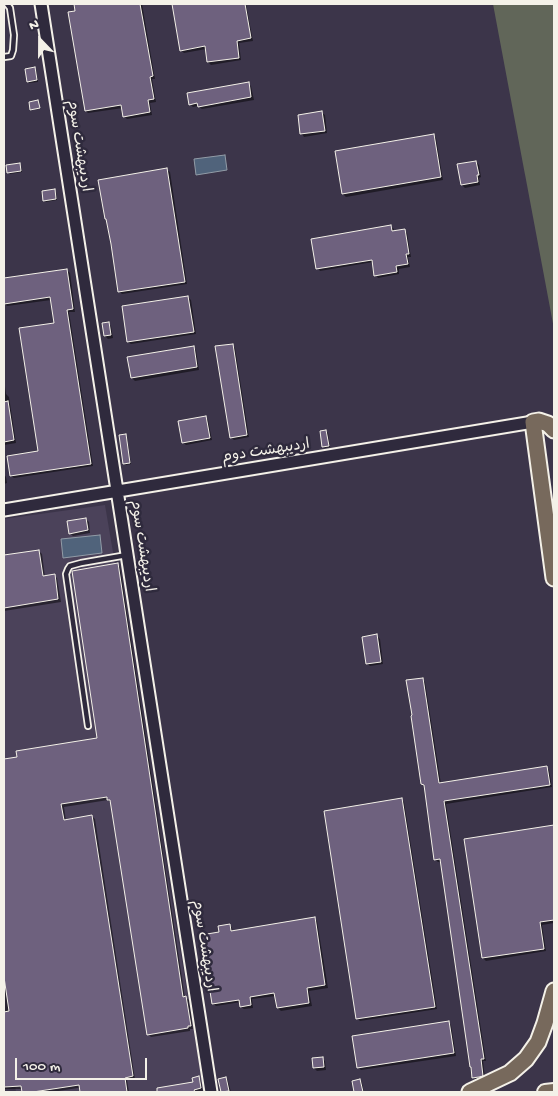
<!DOCTYPE html>
<meta charset="utf-8">
<style>
body{margin:0}
#map{position:relative;width:558px;height:1096px;overflow:hidden;background:#3c354a;font-family:"Gochi Hand",sans-serif}
canvas{display:block}
.frame{position:absolute;inset:0;border:5px solid #f4f1e8;pointer-events:none}
.north{position:absolute;left:15px;top:15px;width:50px;height:50px;-webkit-text-stroke:4px #2f2a3d;paint-order:stroke;rotate:338deg;font-size:14px;font-weight:700;line-height:20px;text-align:center;color:#f4f1e8}
.north::after{content:'';display:block;margin:auto;width:18px;height:22px;background:#f4f1e8;clip-path:polygon(50% 0,100% 100%,50% 72%,0 100%)}
.scale{position:absolute;left:15px;top:1058px;width:132px;height:22px;box-sizing:border-box;border:2px solid #f4f1e8;border-top:0;padding-left:6px;font-size:15px;line-height:18px;white-space:nowrap;color:#f4f1e8;-webkit-text-stroke:4px #2f2a3d;paint-order:stroke}
</style>
<div id="map">
<canvas width="558" height="1096"></canvas>
<div class="frame"></div>
<div class="north">N</div>
<div class="scale">100 m</div>
</div>
<script>
const g = document.querySelector('canvas').getContext('2d');
g.lineJoin = 'round';
function fill(path, color) {
  g.fillStyle = color;
  g.fill(path, 'evenodd');
}
function shape(rows) {
  const path = new Path2D();
  for (const r of rows) {
    path.moveTo(r[0], r[1]);
    for (let i = 2; i < r.length; i += 2) path.lineTo(r[i], r[i + 1]);
  }
  return path;
}
function stroke(path, color, width, dash) {
  g.strokeStyle = color;
  g.lineWidth = width;
  g.lineCap = dash ? 'butt' : 'round';
  g.setLineDash(dash || []);
  g.stroke(path);
}
function drawText(font, color, halo, rows, align = 'center') {
  g.font = font + ' "Gochi Hand","Playpen Sans Arabic",sans-serif';
  g.lineWidth = 5;
  g.setLineDash([]);
  g.textBaseline = 'middle';
  g.strokeStyle = halo;
  g.fillStyle = color;
  for (const [text, x, y, turn = 0] of rows) {
    g.save();
    g.translate(x, y);
    g.rotate((+turn || 0) * Math.PI / 180);
    g.textAlign = isNaN(turn) ? turn : align;
    if (halo) g.strokeText(text, 0, 0);
    g.fillText(text, 0, 0);
    g.restore();
  }
}
fill(shape([
 [105,505,204,1092,16,1092,4,1009,4,519]
]), '#4b425a');
fill(shape([
 [493,4,554,4,554,329]
]), '#616659');
const water = shape([
 [225,155,227,170,196,175,194,159,225,155],
 [100,535,102,553,63,558,61,539,100,535]
]);
fill(water, '#50637b');
stroke(water, '#929ca7', 1);
fill(shape([
 [75,4,142,4,155,79,152,79,156,102,150,103,152,115,127,119,124,116,123,108,88,113,86,111],
 [173,4,246,4,253,41,239,43,241,60,211,65,208,62,206,49,184,53,181,50],
 [35,69,36,70,38,82,29,83,28,81],
 [248,84,251,86,254,100,202,109,198,106,193,107,190,104],
 [322,113,325,115,327,133,304,137,302,134],
 [434,136,436,138,443,180,346,197,343,194],
 [476,162,479,165,481,177,479,178,480,185,465,188,462,185],
 [19,165,21,166,22,172,10,174,8,172],
 [167,170,170,172,187,284,122,294,119,291],
 [54,191,56,192,57,200,46,202,44,200],
 [391,227,394,229,394,232,404,231,407,233,411,257,408,257,410,267,399,269,399,274,378,278,376,275,373,262,320,271,318,268],
 [67,270,70,273,75,312,69,312,93,466,14,478,11,476,40,452,55,324,51,300,7,306,4,302,4,279],
 [188,297,191,300,196,334,131,344,128,342],
 [108,323,111,326,113,338,108,339,105,336],
 [232,345,235,348,249,437,234,440,231,437],
 [193,348,196,350,199,370,135,381,132,378],
 [4,379,6,394,9,397,16,443,4,445],
 [205,417,208,420,212,440,186,445,183,442],
 [326,431,328,433,330,447,325,448,323,446],
 [126,435,127,437,131,464,126,465,124,463],
 [4,474,6,477,7,483,4,484],
 [86,519,89,522,90,533,73,536,70,533],
 [39,551,42,554,45,577,54,575,57,578,61,602,4,611,4,557],
 [117,565,120,567,185,998,189,1000,193,1029,190,1029,190,1031,151,1037,148,1034,111,803,108,800,64,807,66,821,92,816,95,819,135,1079,127,1080,129,1092,85,1092,84,1087,52,1092,23,1092,23,1089,4,1089,4,761,19,758,98,739],
 [377,636,380,639,383,664,370,666,367,663],
 [422,679,425,682,441,784,546,767,549,770,552,787,446,804,486,1061,483,1061,485,1078,476,1080,474,1077,442,862,438,862,435,859,425,786,422,784],
 [402,800,404,802,437,1009,360,1021,358,1019],
 [554,826,554,923,542,925,546,951,486,961,483,958,465,840],
 [314,919,317,921,328,988,309,991,312,1006,281,1011,278,1008,276,996,252,999,253,1008,244,1009,241,1007,241,1002,216,1006,213,1003,220,933,230,925,232,928,233,932],
 [448,1022,451,1025,456,1056,361,1070,358,1067],
 [322,1058,325,1061,326,1070,317,1071,314,1068],
 [199,1078,201,1081,203,1091,196,1092,165,1092,165,1088,194,1083],
 [226,1078,228,1081,231,1092,223,1092,220,1080],
 [360,1080,362,1083,364,1092,355,1092,353,1082]
]), '#0007');
const building = shape([
 [74,4,140,4,153,76,150,77,154,99,148,100,150,112,123,117,121,105,85,111,68,12,75,11,74,4],
 [172,4,245,4,251,38,237,41,239,58,207,62,205,46,180,51,172,4],
 [35,67,37,80,27,82,25,69,35,67],
 [249,82,251,97,198,107,197,103,189,105,187,93,249,82],
 [38,100,40,108,30,110,29,102,38,100],
 [322,111,325,131,300,134,298,115,322,111],
 [434,134,441,177,342,194,335,151,434,134],
 [476,161,479,175,477,175,478,182,461,185,457,164,476,161],
 [20,163,21,171,7,173,6,165,20,163],
 [167,168,185,282,118,292,111,244,106,219,105,219,98,180,167,168],
 [55,189,56,199,43,201,42,191,55,189],
 [391,225,392,231,405,229,409,254,406,254,408,264,396,266,397,272,374,276,372,260,316,269,311,239,391,225],
 [67,269,73,309,67,310,91,464,10,476,7,456,38,451,19,328,54,323,50,297,4,304,4,278,67,269],
 [188,296,194,332,127,342,122,306,188,296],
 [109,322,111,335,104,336,102,323,109,322],
 [233,344,247,435,230,438,215,346,233,344],
 [194,346,197,367,131,378,127,357,194,346],
 [8,401,14,440,4,442,4,402,8,401],
 [206,416,210,438,182,443,178,421,206,416],
 [326,430,329,446,322,447,320,431,326,430],
 [126,434,130,463,123,464,119,435,126,434],
 [86,518,88,530,69,534,67,521,86,518],
 [39,550,43,576,55,574,58,599,4,608,4,555,39,550],
 [118,563,183,997,186,996,191,1026,188,1026,188,1028,147,1035,110,800,107,800,107,797,61,804,64,820,92,815,133,1076,125,1078,127,1092,80,1092,79,1085,33,1092,22,1092,21,1086,4,1087,4,1012,9,1011,4,977,4,759,17,757,16,751,97,738,72,571,118,563],
 [377,634,381,662,366,664,362,637,377,634],
 [423,678,439,783,547,766,550,785,444,801,484,1059,481,1059,483,1076,479,1077,472,1078,471,1067,470,1067,440,859,434,860,424,785,421,784,411,716,412,715,406,680,423,678],
 [402,798,435,1007,356,1019,324,811,402,798],
 [554,825,554,920,540,922,544,949,482,958,464,839,554,825],
 [315,917,325,985,307,988,309,1003,277,1008,274,993,250,997,251,1005,240,1007,239,1000,212,1004,201,935,219,932,218,926,230,924,231,931,315,917],
 [449,1021,454,1053,357,1068,352,1036,449,1021],
 [323,1057,324,1067,313,1068,312,1058,323,1057],
 [199,1076,201,1088,194,1090,195,1092,157,1092,157,1088,193,1082,192,1078,199,1076],
 [226,1077,229,1091,221,1092,218,1079,226,1077],
 [360,1079,363,1092,354,1092,352,1081,360,1079]
]);
fill(building, '#6e617e');
stroke(building, '#f4f1e8', 1);
const service = shape([
 [4,57,11,56,13,50,14,35,10,8,7,4],
 [88,726,66,574,68,569,70,566,81,563,127,555]
]);
const tertiary = shape([
 [41,4,211,1092],
 [4,510,533,422]
]);
const primary = shape([
 [545,1092,554,1091]
]);
const trunk = shape([
 [554,430,548,424,539,421,533,422,554,578],
 [470,1092,510,1073,526,1059,538,1042,545,1023,554,991]
]);
stroke(service, '#f4f1e8', 8);
stroke(tertiary, '#f4f1e8', 15);
stroke(primary, '#f4f1e8', 18);
stroke(trunk, '#f4f1e8', 19);
stroke(service, '#2f2a3d', 4.5);
stroke(tertiary, '#2f2a3d', 11);
stroke(primary, '#77695c', 14);
stroke(trunk, '#77695c', 15);
drawText('15px', '#f4f1e8', '#2f2a3d', [
 ["اردیبهشت سوم",78,146,81],
 ["اردیبهشت دوم",266,452,-9],
 ["اردیبهشت سوم",141,546,81],
 ["اردیبهشت سوم",203,946,81]
]);
</script>
